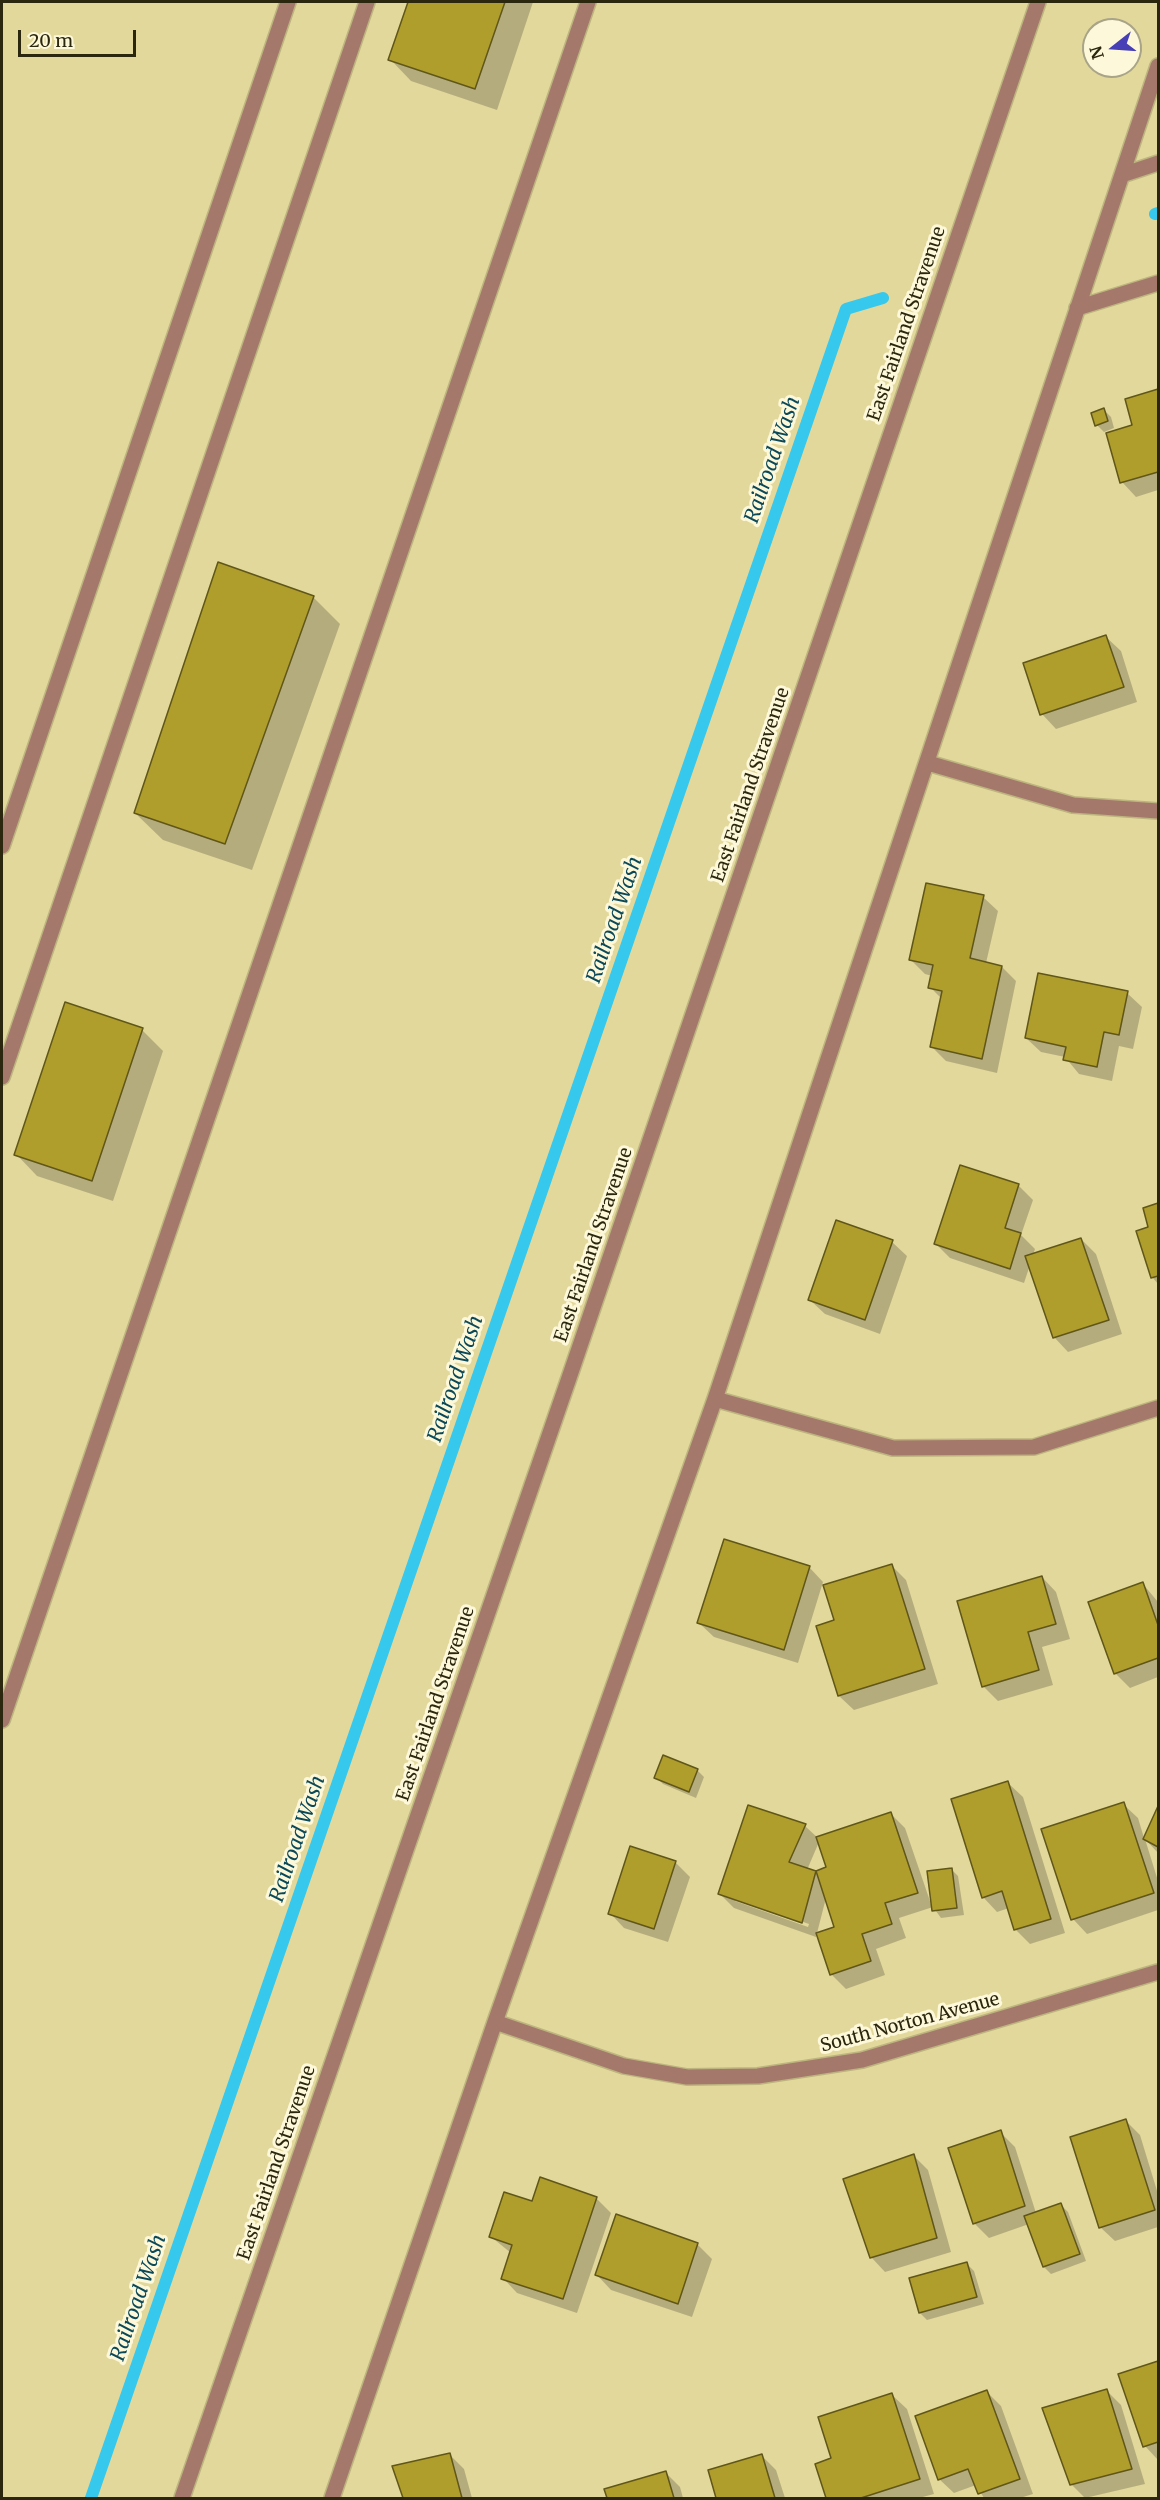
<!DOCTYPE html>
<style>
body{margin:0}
#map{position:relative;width:1160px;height:2500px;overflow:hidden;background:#e2d89b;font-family:Merriweather,serif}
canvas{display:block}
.frame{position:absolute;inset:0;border:3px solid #2b270e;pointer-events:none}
.north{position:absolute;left:1082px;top:18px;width:60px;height:60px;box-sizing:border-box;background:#fdf8da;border:2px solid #a9a488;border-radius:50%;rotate:253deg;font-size:16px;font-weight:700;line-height:24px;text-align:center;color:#2b270e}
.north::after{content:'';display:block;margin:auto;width:21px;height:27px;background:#473fb5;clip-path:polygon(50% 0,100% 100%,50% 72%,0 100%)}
.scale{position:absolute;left:18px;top:30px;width:118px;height:27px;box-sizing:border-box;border:3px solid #2b270e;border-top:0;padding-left:8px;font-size:18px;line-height:21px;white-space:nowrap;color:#2b270e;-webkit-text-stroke:4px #fdf8da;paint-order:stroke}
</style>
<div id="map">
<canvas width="1160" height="2500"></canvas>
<div class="frame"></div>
<div class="north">N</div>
<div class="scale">20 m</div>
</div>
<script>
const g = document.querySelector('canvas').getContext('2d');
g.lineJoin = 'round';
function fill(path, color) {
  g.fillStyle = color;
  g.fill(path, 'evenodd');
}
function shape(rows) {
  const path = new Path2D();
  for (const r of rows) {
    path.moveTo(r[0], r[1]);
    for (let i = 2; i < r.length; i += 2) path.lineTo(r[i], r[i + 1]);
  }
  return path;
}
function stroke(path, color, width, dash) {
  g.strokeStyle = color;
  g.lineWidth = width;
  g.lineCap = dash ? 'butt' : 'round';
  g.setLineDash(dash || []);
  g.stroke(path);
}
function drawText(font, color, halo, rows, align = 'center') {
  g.font = font + ' Merriweather,serif';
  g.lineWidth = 6;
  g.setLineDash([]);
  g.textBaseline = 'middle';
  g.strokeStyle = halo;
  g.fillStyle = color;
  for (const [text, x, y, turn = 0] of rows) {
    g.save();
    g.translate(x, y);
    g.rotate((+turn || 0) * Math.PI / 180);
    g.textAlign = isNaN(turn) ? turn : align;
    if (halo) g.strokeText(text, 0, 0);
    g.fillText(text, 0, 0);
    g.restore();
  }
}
fill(shape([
 [409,2,533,2,497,110,411,81,390,59],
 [1158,391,1158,490,1136,497,1122,482,1134,426,1127,400],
 [1104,410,1111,417,1114,428,1104,432,1097,425],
 [313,597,340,624,252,870,163,840,135,813],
 [1106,637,1121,651,1137,702,1056,729,1042,714],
 [983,897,998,911,986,963,1002,967,1016,981,997,1073,946,1061,932,1047,942,999,930,987,932,976,925,974,910,959],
 [1127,993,1142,1007,1133,1049,1119,1046,1112,1081,1079,1074,1065,1057,1041,1052,1026,1038],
 [142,1030,163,1051,113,1201,37,1176,16,1154],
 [1018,1185,1033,1200,1021,1235,1035,1249,1033,1255,1081,1239,1096,1254,1122,1334,1068,1352,1054,1337,1030,1265,1024,1283,950,1258,936,1244],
 [1158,1205,1158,1284,1152,1277,1150,1228,1144,1209],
 [892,1242,907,1256,880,1334,825,1314,810,1300],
 [891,1565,906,1580,938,1684,854,1710,839,1696,836,1621],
 [809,1567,823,1582,798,1663,714,1637,699,1623],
 [1042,1577,1056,1592,1070,1639,1042,1647,1053,1685,998,1701,983,1686],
 [1143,1584,1158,1602,1158,1677,1130,1688,1115,1673],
 [697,1770,704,1777,696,1798,663,1784,656,1777],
 [1008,1783,1023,1797,1065,1933,1030,1944,1015,1929,1009,1908,997,1912,983,1897],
 [1123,1804,1138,1818,1144,1838,1158,1809,1158,1853,1145,1839,1158,1881,1158,1910,1087,1934,1073,1919],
 [749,1807,805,1826,818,1838,891,1814,905,1828,932,1907,951,1869,958,1876,964,1915,941,1918,933,1907,899,1918,906,1938,876,1949,885,1975,846,1989,831,1974,836,1928,826,1898,816,1937,734,1908,720,1894],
 [819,1842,828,1868,816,1872,807,1870],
 [735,1898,809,1924,808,1927,735,1901],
 [675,1862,690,1877,668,1942,624,1928,610,1913],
 [1126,2121,1140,2135,1158,2194,1158,2227,1115,2241,1100,2227],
 [1000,2132,1015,2147,1036,2213,1061,2205,1068,2212,1086,2261,1051,2274,1044,2267,1029,2224,989,2238,974,2223],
 [913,2155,928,2170,951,2252,885,2272,871,2257],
 [596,2198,611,2213,577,2313,517,2293,503,2278,511,2253,490,2236,533,2203],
 [697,2244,712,2259,692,2317,611,2290,597,2275],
 [967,2264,974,2271,984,2304,927,2320,920,2313,911,2279],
 [1158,2363,1158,2460,1145,2446,1120,2375],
 [986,2391,1001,2406,1033,2494,1020,2498,984,2498,976,2485,954,2493,939,2479],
 [1107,2391,1121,2405,1145,2484,1085,2498,1071,2484],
 [892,2395,907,2409,934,2494,919,2498,827,2498,816,2465,833,2459],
 [449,2454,464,2469,472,2498,404,2498,394,2467],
 [762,2456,776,2470,785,2498,717,2498,709,2471],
 [666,2473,680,2487,683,2498,609,2498,606,2491]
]), '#0003');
stroke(shape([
 [1155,214,1158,213],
 [91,2498,846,309,883,298]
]), '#36c8ed', 12);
const building = shape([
 [408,2,505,2,475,89,388,60,408,2],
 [1158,389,1158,472,1120,483,1106,433,1132,425,1125,399,1158,389],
 [1104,408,1108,421,1095,426,1091,413,1104,408],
 [218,562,314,596,225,844,134,813,218,562],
 [1106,635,1124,687,1040,715,1023,663,1106,635],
 [926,883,984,895,970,958,1002,966,982,1059,930,1047,942,991,928,988,933,965,909,960,926,883],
 [1038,973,1128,991,1119,1035,1104,1032,1097,1067,1063,1060,1066,1047,1025,1038,1038,973],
 [65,1002,143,1028,92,1181,14,1155,65,1002],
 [960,1165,1019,1184,1005,1228,1021,1233,1010,1269,934,1244,960,1165],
 [1158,1203,1158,1276,1151,1278,1136,1231,1148,1227,1143,1208,1158,1203],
 [836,1220,893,1240,865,1320,808,1300,836,1220],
 [1081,1238,1109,1320,1053,1338,1025,1256,1081,1238],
 [724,1539,810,1566,784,1650,697,1623,724,1539],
 [892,1564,925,1669,838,1696,816,1626,834,1620,823,1585,892,1564],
 [1042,1576,1056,1624,1028,1632,1039,1670,982,1687,957,1601,1042,1576],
 [1143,1582,1158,1625,1158,1658,1114,1674,1088,1602,1143,1582],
 [663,1755,698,1769,689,1792,654,1778,663,1755],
 [1008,1781,1051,1919,1014,1930,1002,1891,982,1898,951,1799,1008,1781],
 [1124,1802,1154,1893,1071,1920,1041,1829,1124,1802],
 [748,1805,806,1824,789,1862,816,1871,802,1923,718,1894,748,1805],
 [1158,1806,1158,1847,1143,1839,1158,1806],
 [891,1812,918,1893,885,1903,892,1924,862,1934,871,1961,830,1975,816,1933,834,1927,816,1871,826,1867,816,1837,891,1812],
 [630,1846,676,1861,654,1929,608,1914,630,1846],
 [952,1868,957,1908,932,1911,927,1871,952,1868],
 [1126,2119,1155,2210,1099,2228,1070,2137,1126,2119],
 [1001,2130,1025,2206,973,2224,948,2148,1001,2130],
 [914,2154,937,2238,870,2258,843,2179,914,2154],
 [540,2177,597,2197,563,2299,501,2279,512,2245,489,2237,504,2192,532,2201,540,2177],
 [1061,2203,1080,2254,1043,2267,1024,2216,1061,2203],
 [616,2214,698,2243,678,2304,595,2275,616,2214],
 [967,2262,977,2297,919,2313,909,2278,967,2262],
 [1158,2361,1158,2442,1143,2447,1118,2374,1158,2361],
 [1107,2389,1132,2469,1070,2485,1042,2408,1107,2389],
 [987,2390,1020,2479,978,2494,968,2469,938,2480,915,2416,987,2390],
 [892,2393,920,2479,861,2498,826,2498,815,2464,831,2458,818,2417,892,2393],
 [450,2453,462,2498,403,2498,392,2466,450,2453],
 [762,2454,775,2498,716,2498,708,2470,762,2454],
 [666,2471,674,2498,607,2498,604,2489,666,2471]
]);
fill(building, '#af9d2c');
stroke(building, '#60561a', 1.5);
const minor = shape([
 [1122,175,1158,163],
 [1077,308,1158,283],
 [928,763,1073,805,1158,811],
 [2,846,288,2],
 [2,1077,367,2],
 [715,1399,893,1448,1034,1447,1158,1408],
 [2,1720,588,2],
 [495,2022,624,2066,687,2077,758,2076,862,2060,1158,1972],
 [182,2498,569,1378,1038,2],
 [332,2498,495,2022,715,1399,1158,66]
]);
stroke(minor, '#bdb57f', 18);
stroke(minor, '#a4796b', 15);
drawText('18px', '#2b270e', '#fdf8da', [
 ["East Fairland Stravenue",907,324,-71],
 ["East Fairland Stravenue",751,785,-71],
 ["East Fairland Stravenue",594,1245,-71],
 ["East Fairland Stravenue",436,1704,-71],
 ["South Norton Avenue",910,2023,-15],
 ["East Fairland Stravenue",277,2163,-71]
]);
drawText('italic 20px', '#0b4958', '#fdf8da', [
 ["Railroad Wash",773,460,-71],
 ["Railroad Wash",615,920,-71],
 ["Railroad Wash",456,1379,-71],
 ["Railroad Wash",298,1839,-71],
 ["Railroad Wash",139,2298,-71]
]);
</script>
